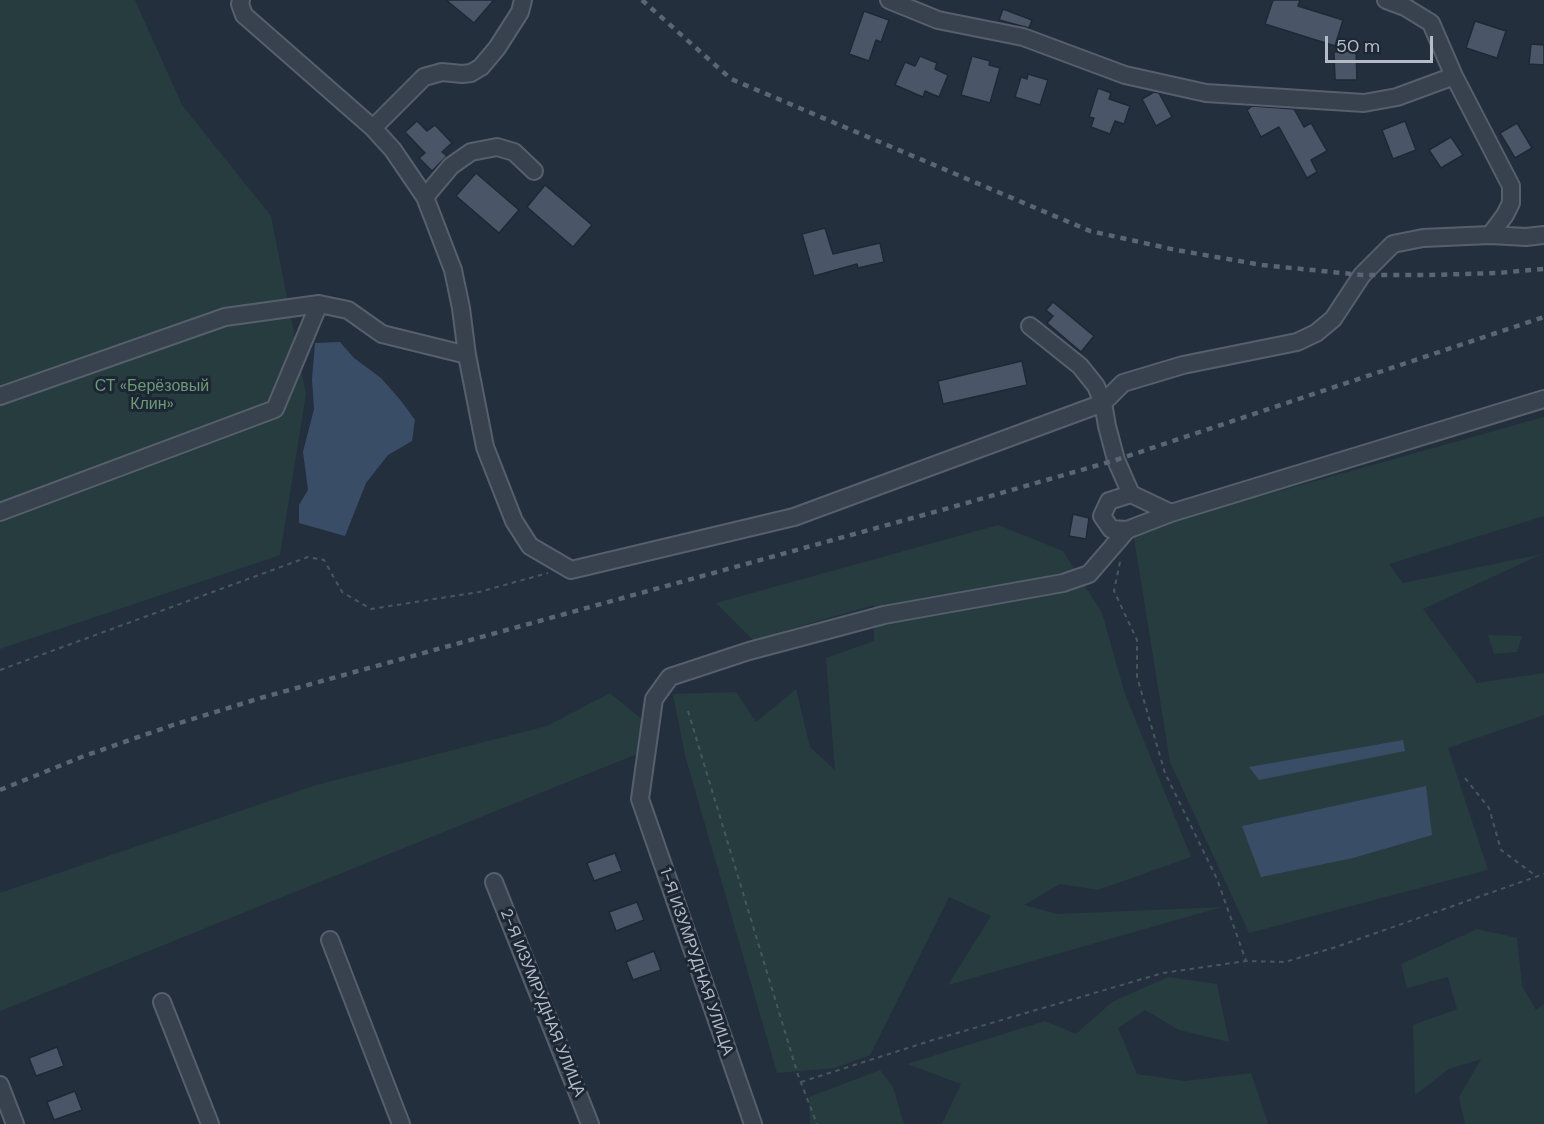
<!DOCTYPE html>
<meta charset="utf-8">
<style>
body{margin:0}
#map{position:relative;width:1544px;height:1124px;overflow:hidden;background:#242f3e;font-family:"DM Sans",sans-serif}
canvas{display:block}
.scale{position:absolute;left:1325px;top:36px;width:108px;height:27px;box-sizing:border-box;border:3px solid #b4bcc9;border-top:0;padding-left:8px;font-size:18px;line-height:21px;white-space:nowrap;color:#b4bcc9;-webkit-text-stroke:4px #1d2633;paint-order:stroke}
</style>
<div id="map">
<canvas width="1544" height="1124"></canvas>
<div class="scale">50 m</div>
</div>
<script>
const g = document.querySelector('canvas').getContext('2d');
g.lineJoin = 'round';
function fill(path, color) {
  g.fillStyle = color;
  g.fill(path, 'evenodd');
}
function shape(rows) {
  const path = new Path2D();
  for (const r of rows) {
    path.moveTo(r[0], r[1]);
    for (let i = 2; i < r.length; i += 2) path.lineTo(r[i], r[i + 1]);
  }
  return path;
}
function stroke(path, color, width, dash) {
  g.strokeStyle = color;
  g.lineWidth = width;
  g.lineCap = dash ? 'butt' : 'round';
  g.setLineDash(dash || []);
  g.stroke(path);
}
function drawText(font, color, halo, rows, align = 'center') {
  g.font = font + ' "DM Sans",sans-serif';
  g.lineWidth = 6;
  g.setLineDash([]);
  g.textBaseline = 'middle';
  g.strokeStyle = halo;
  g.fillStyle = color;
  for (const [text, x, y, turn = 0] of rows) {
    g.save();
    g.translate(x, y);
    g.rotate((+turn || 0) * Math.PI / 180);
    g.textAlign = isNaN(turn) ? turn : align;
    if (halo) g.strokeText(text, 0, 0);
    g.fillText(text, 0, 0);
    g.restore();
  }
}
fill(shape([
 [0,0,135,0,182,105,271,216,306,394,280,555,0,649],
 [1544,417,1544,516,1389,564,1403,583,1542,554,1423,609,1477,683,1544,673,1544,715,1448,748,1488,870,1249,933,1170,762,1133,532],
 [998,525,1063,551,1102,613,1125,694,1191,857,1098,890,1060,884,1024,905,1058,914,1222,907,948,985,991,916,949,897,870,1055,835,1068,777,1073,686,759,673,694,736,692,756,722,796,689,810,747,835,770,826,658,874,641,874,605,753,640,716,603],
 [1488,635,1522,636,1517,652,1494,654],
 [610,693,650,726,637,754,0,1011,0,893,316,785,547,726],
 [1477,929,1517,938,1522,986,1536,1010,1544,1004,1544,1124,1465,1124,1459,1097,1481,1059,1449,1069,1415,1095,1413,1025,1457,1009,1448,977,1407,988,1401,964],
 [1168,977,1217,984,1229,1042,1179,1030,1145,1010,1118,1028,1137,1074,1185,1081,1251,1073,1268,1124,942,1124,961,1084,907,1064,1045,1021,1076,1034,1112,1002],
 [880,1070,893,1087,904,1124,810,1124,809,1097]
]), '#263c3f');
fill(shape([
 [340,342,354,358,381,378,402,402,415,420,412,441,388,455,366,483,345,536,299,523,299,505,308,490,303,452,314,409,312,379,315,343],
 [1403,740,1405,751,1259,780,1249,767],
 [1426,786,1432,835,1353,858,1261,877,1242,826]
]), '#3a4d67');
const building = shape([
 [446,0,494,0,474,23,446,0],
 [1273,0,1300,0,1298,6,1343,20,1335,46,1265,24,1273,0],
 [1003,9,1032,20,1029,28,999,20,1003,9],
 [864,11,889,20,881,42,876,40,869,61,849,54,864,11],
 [1475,21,1506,31,1497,58,1466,48,1475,21],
 [1531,44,1544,45,1544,65,1529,64,1531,44],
 [1356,51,1357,80,1335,80,1334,52,1356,51],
 [920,56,937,63,935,69,948,75,939,97,925,91,923,97,895,85,905,62,915,66,920,56],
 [972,56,990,61,989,65,1000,68,990,103,961,95,972,56],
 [1028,74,1048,80,1040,105,1015,97,1021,77,1027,79,1028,74],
 [1098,88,1111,93,1109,99,1130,106,1124,124,1115,121,1110,134,1091,127,1094,118,1089,117,1098,88],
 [1154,92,1159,93,1172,117,1156,126,1142,99,1154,92],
 [1252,106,1294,109,1304,127,1311,123,1327,151,1311,160,1317,172,1307,178,1279,127,1261,137,1247,110,1252,106],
 [417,121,427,131,435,125,452,143,442,152,447,156,432,171,419,158,425,153,405,132,417,121],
 [1405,121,1416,150,1393,159,1382,130,1405,121],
 [1517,123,1532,148,1515,158,1500,133,1517,123],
 [1451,137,1463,155,1441,168,1429,150,1451,137],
 [476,173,519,210,499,233,456,196,476,173],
 [545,185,592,225,573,247,527,207,545,185],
 [825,228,833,254,880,243,884,262,858,268,857,264,814,276,802,234,825,228],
 [1053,302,1094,336,1081,352,1047,323,1053,316,1046,310,1053,302],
 [1022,361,1027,385,943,404,938,381,1022,361],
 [1073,514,1089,518,1086,539,1069,536,1073,514],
 [615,853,622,871,594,881,587,863,615,853],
 [637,902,644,920,616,931,609,912,637,902],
 [654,951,661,970,633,980,626,962,654,951],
 [57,1047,64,1066,36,1076,29,1058,57,1047],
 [75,1091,82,1110,54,1120,47,1102,75,1091]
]);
fill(building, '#4a5667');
stroke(building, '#1f2835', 1.5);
const minor = shape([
 [241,0,240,4,244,15,373,128,393,150,425,197,453,270,461,308,467,355,485,447,514,521,530,546,571,570,794,517,1103,403,1096,386,1080,366,1030,326],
 [889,0,938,20,1023,37,1125,75,1206,93,1364,103,1397,97,1454,76],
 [373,128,424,77,442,72,462,74,471,73,481,67,497,48,520,12,523,0],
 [425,197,451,166,471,152,497,147,514,152,534,171],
 [1490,235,1526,237,1544,235],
 [0,396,225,317,319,304,348,310,382,334,467,355],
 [1131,494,1109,501,1102,516,1111,529,1127,530,1171,513,1544,399],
 [0,512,275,409,319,304],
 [1171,513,1131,494,1116,460,1107,426,1103,403,1123,383,1183,365,1297,342,1316,333,1333,319,1362,275,1393,244,1423,238,1490,235,1505,215,1511,203,1511,186,1454,76,1431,23,1405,7,1386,0],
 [494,882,590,1124],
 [330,940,401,1124],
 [162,1002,210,1124],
 [0,1085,15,1124],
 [753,1124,640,799,654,699,670,677,749,651,884,615,1063,583,1089,574,1127,530]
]);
stroke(minor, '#565f6c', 20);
stroke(shape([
 [1120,562,1114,591,1137,640,1137,677,1165,773,1217,879,1246,961],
 [0,670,308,557,324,560,342,592,371,609,479,592,548,573],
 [688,711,798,1075,817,1124],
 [1465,778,1489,808,1501,850,1536,876],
 [801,1082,933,1040,1163,973,1246,961,1285,962,1336,947,1544,874]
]), '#44595c', 2, [4.5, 4.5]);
stroke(minor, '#38414e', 16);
stroke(shape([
 [642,0,731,79,1090,231,1176,250,1262,265,1362,275,1430,275,1497,273,1544,269],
 [0,790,84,756,173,725,264,697,956,506,1116,460,1544,317]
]), '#5a6575', 4.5, [6, 6]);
drawText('16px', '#6c9a76', '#1d2633', [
 ["СТ «Берёзовый",152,387],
 ["Клин»",152,405]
]);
drawText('16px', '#b4bcc9', '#1d2633', [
 ["1-Я ИЗУМРУДНАЯ УЛИЦА",696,962,71],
 ["2-Я ИЗУМРУДНАЯ УЛИЦА",542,1003,68]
]);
</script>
